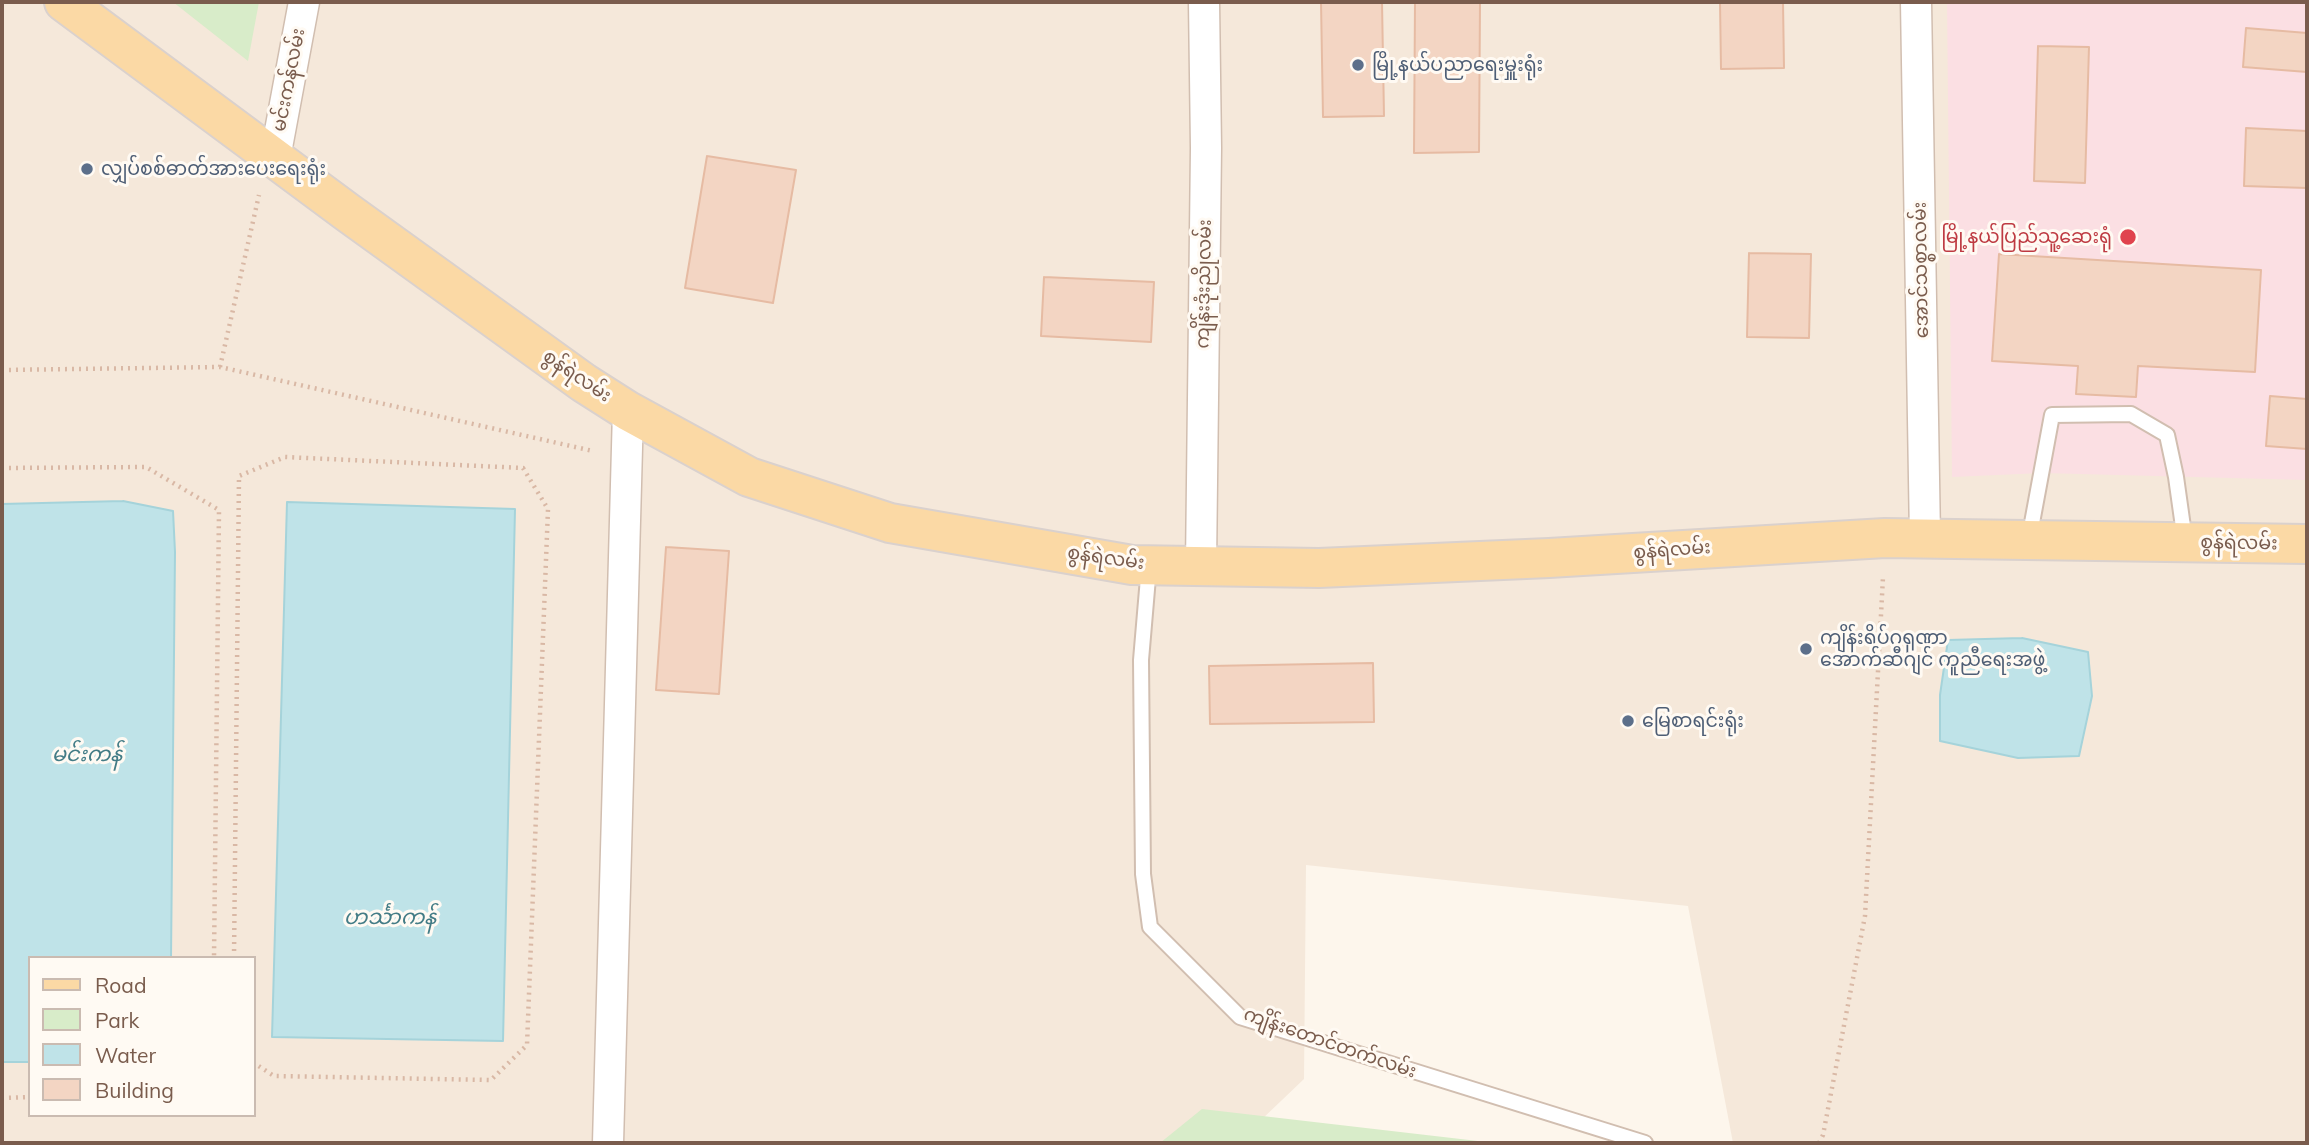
<!DOCTYPE html>
<meta charset="utf-8">
<style>
body{margin:0}
#map{position:relative;width:2309px;height:1145px;overflow:hidden;background:#fdf6ec;font-family:Mulish,sans-serif}
canvas{display:block}
.frame{position:absolute;inset:0;border:4px solid #7a5c4d;pointer-events:none}
.legend{position:absolute;left:28px;top:956px;width:228px;height:161px;box-sizing:border-box;background:#fffaf3;border:2px solid #cabbb1;margin:0;padding:9px 12px;list-style:none;font-size:21px;color:#7a5c4d}
.legend li{display:flex;align-items:center;gap:14px;height:35px}
.legend b{width:35px;border:2px solid #cabbb1}
</style>
<div id="map">
<canvas width="2309" height="1145"></canvas>
<div class="frame"></div>
<ul class="legend">
<li><b style="height:9px;background:#fbd9a5"></b>Road</li>
<li><b style="height:19px;background:#d8ecc9"></b>Park</li>
<li><b style="height:19px;background:#bfe3e8"></b>Water</li>
<li><b style="height:19px;background:#f3d5c3"></b>Building</li>
</ul>
</div>
<script>
const g = document.querySelector('canvas').getContext('2d');
g.lineJoin = 'round';
function fill(path, color) {
  g.fillStyle = color;
  g.fill(path, 'evenodd');
}
function shape(rows) {
  const path = new Path2D();
  for (const r of rows) {
    path.moveTo(r[0], r[1]);
    for (let i = 2; i < r.length; i += 2) path.lineTo(r[i], r[i + 1]);
  }
  return path;
}
function stroke(path, color, width, dash) {
  g.strokeStyle = color;
  g.lineWidth = width;
  g.lineCap = dash ? 'butt' : 'round';
  g.setLineDash(dash || []);
  g.stroke(path);
}
function drawText(font, color, halo, rows, align = 'center') {
  g.font = font + ' Mulish,"Noto Sans Myanmar",sans-serif';
  g.lineWidth = 6;
  g.setLineDash([]);
  g.textBaseline = 'middle';
  g.strokeStyle = halo;
  g.fillStyle = color;
  for (const [text, x, y, turn = 0] of rows) {
    g.save();
    g.translate(x, y);
    g.rotate((+turn || 0) * Math.PI / 180);
    g.textAlign = isNaN(turn) ? turn : align;
    if (halo) g.strokeText(text, 0, 0);
    g.fillText(text, 0, 0);
    g.restore();
  }
}
fill(shape([
 [2,2,2307,2,2307,1143,1733,1143,1688,906,1306,865,1304,1079,1237,1143,2,1143],
 [30,958,254,958,254,1115,30,1115]
]), '#f5e8da');
fill(shape([
 [1947,2,2307,2,2307,480,2042,473,1952,477]
]), '#fbdfe3');
fill(shape([
 [173,2,259,2,248,61],
 [1202,1109,1495,1143,1160,1143]
]), '#d8ecc9');
const water = shape([
 [123,501,173,511,175,552,171,958,30,958,30,1062,2,1062,2,504,123,501],
 [287,502,515,509,503,1041,272,1037,287,502],
 [2022,638,2088,652,2092,696,2079,756,2018,758,1940,741,1940,695,1948,640,2022,638]
]);
fill(water, '#bfe3e8');
stroke(water, '#a5d3da', 2);
const building = shape([
 [1321,2,1382,2,1384,116,1323,117,1321,2],
 [1415,2,1480,2,1479,152,1414,153,1415,2],
 [1720,2,1783,2,1784,68,1721,69,1720,2],
 [2246,28,2307,33,2307,72,2243,67,2246,28],
 [2038,46,2089,47,2085,183,2034,181,2038,46],
 [2246,128,2307,131,2307,188,2244,186,2246,128],
 [707,156,796,170,773,303,685,288,707,156],
 [1749,253,1811,254,1809,338,1747,337,1749,253],
 [1999,254,2261,270,2255,372,2138,366,2136,397,2076,394,2078,366,1992,361,1999,254],
 [1044,277,1154,282,1151,342,1041,336,1044,277],
 [2270,396,2307,399,2307,449,2266,446,2270,396],
 [666,547,729,551,719,694,656,690,666,547],
 [1373,663,1374,722,1210,724,1209,666,1373,663]
]);
fill(building, '#f3d5c3');
stroke(building, '#e6bba3', 2);
const service = shape([
 [2029,539,2052,415,2131,414,2167,435,2176,477,2185,541],
 [1149,566,1141,660,1143,874,1150,927,1240,1017,1645,1143]
]);
const minor = shape([
 [1916,2,1925,538],
 [275,158,304,2],
 [1201,565,1206,148,1204,2],
 [608,1143,628,411]
]);
const primary = shape([
 [64,2,347,212,584,383,628,411,749,477,890,523,1132,565,1319,568,1549,558,1885,538,2307,544]
]);
stroke(service, '#d1beb0', 18);
stroke(minor, '#d1beb0', 33);
stroke(primary, '#dad1cd', 42);
stroke(shape([
 [220,367,259,195],
 [2,370,220,367,593,451],
 [2,468,146,467,219,510,214,958],
 [234,958,239,476,285,457,523,468,548,509,527,1045,491,1080,274,1076,254,1063],
 [2,1098,30,1097],
 [1819,1143,1823,1135,1865,916,1883,577]
]), '#d9b8a5', 4.5, [2, 5]);
stroke(service, '#fff', 14);
stroke(minor, '#fff', 30);
stroke(primary, '#fbd9a5', 38);
for (const [x, y, r, color] of [
 [1358,65,7,"#5c6f8a"],
 [87,169,7,"#5c6f8a"],
 [2128,237,9,"#e0444e"],
 [1806,649,7,"#5c6f8a"],
 [1628,721,7,"#5c6f8a"]
]) {
  const dot = new Path2D();
  dot.arc(x, y, r, 0, 2 * Math.PI);
  g.fillStyle = color;
  g.fill(dot);
  stroke(dot, '#fffaf3', 2.5);
}
drawText('19px', '#4e5e75', '#fffaf3', [
 ["မြို့နယ်ပညာရေးမှူးရုံး",1372,65],
 ["လျှပ်စစ်ဓာတ်အားပေးရေးရုံး",101,169],
 ["ကျိန်းရိပ်ဂရုဏာ",1820,638],
 ["အောက်ဆီဂျင် ကူညီရေးအဖွဲ့",1820,660],
 ["မြေစာရင်းရုံး",1642,721]
], 'left');
drawText('19px', '#7a5c4d', '#fffaf3', [
 ["မင်းကန်လမ်း",289,80,-79],
 ["အောင်သစ္စာလမ်း",1921,270,-91],
 ["ကျိန်းဒုံးညိုလမ်း",1204,284,-89],
 ["စွန်ရဲလမ်း",577,376,34],
 ["စွန်ရဲလမ်း",2239,543,1],
 ["စွန်ရဲလမ်း",1672,550,-4],
 ["စွန်ရဲလမ်း",1106,558,8],
 ["ကျိန်းတောင်တက်လမ်း",1330,1043,19]
]);
drawText('19px', '#be3a42', '#fffaf3', [
 ["မြို့နယ်ပြည်သူ့ဆေးရုံ",2112,237]
], 'right');
drawText('italic 21px', '#437c86', '#fffaf3', [
 ["မင်းကန်",87,755],
 ["ဟင်္သာကန်",390,918]
]);
</script>
